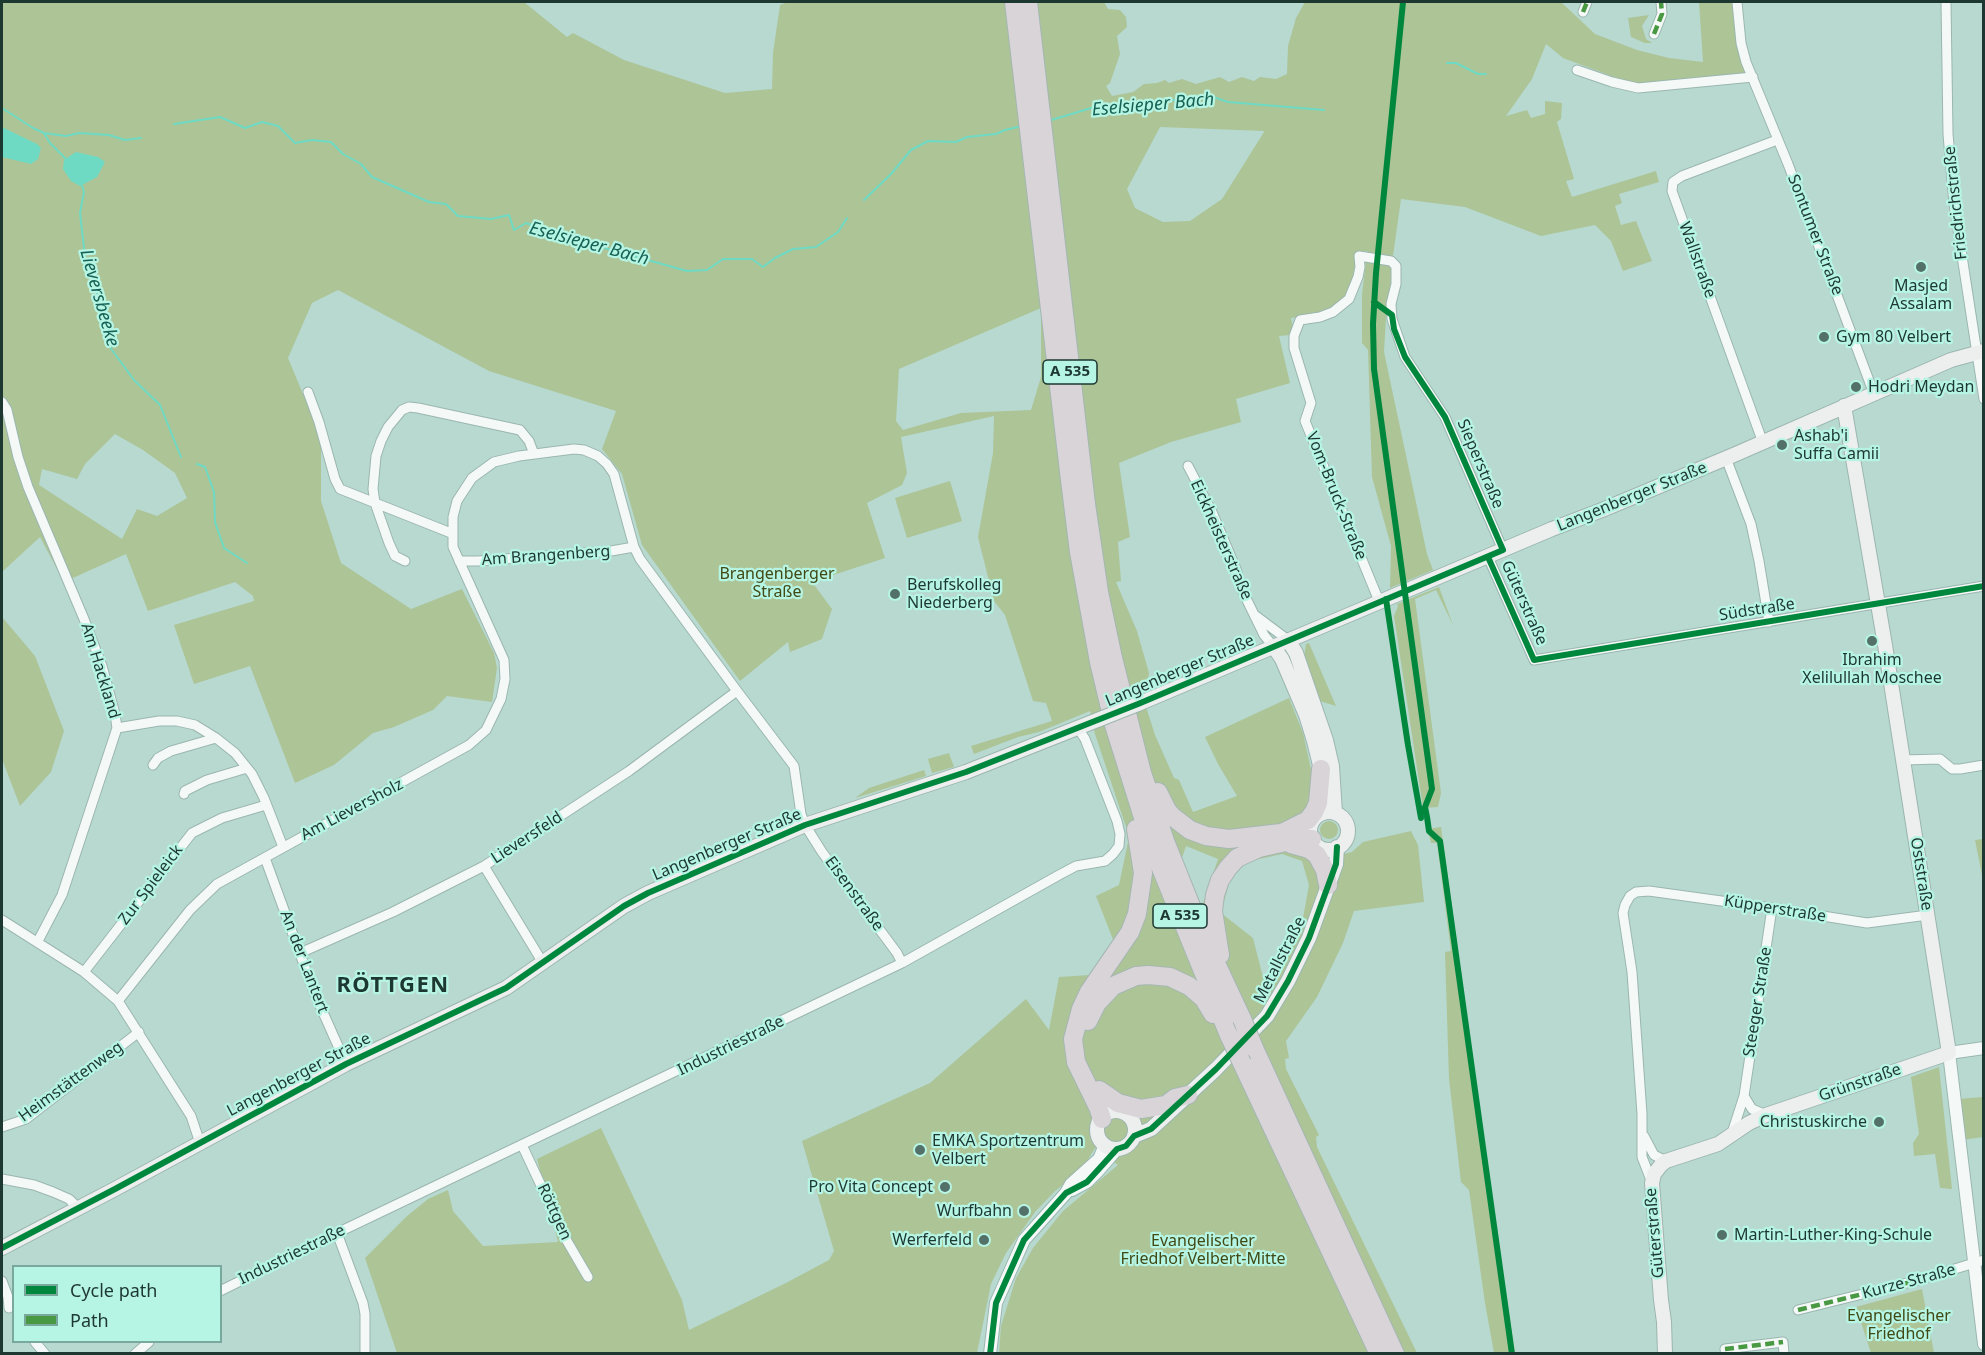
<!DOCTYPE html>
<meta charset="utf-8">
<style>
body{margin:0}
#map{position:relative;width:1985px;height:1355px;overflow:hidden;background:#b7d9d0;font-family:"Noto Sans",sans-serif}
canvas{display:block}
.frame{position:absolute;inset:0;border:3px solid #1d3731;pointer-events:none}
.legend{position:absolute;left:12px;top:1265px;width:210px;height:78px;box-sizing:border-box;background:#b6f5e4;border:2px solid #79a99c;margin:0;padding:8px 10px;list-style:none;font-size:18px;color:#1d3731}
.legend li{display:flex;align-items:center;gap:12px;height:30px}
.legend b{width:30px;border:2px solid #79a99c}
</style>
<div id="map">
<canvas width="1985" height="1355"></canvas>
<div class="frame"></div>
<ul class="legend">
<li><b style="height:8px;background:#00873e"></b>Cycle path</li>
<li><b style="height:8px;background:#499842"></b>Path</li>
</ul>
</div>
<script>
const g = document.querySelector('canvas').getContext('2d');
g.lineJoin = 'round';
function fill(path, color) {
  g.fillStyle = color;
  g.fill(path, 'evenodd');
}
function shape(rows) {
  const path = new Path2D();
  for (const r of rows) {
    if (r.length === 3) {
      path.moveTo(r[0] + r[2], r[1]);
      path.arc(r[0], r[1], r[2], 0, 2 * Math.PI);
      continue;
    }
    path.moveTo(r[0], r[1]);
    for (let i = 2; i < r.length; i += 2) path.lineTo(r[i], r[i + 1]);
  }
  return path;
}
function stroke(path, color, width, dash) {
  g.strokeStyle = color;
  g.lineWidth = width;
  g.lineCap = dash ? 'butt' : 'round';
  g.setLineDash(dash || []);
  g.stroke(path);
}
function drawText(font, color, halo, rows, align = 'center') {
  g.font = font + ' "Noto Sans",sans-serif';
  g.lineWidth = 4.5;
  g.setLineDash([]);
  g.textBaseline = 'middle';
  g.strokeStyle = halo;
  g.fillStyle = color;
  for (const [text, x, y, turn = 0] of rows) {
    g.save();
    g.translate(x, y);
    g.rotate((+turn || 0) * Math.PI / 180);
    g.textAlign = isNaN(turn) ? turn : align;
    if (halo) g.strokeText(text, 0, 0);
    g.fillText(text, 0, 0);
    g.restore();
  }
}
fill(shape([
 [2,2,524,2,567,37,573,33,624,60,725,93,772,89,773,53,780,5,788,2,1104,2,1108,9,1120,10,1126,17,1127,27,1117,36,1120,54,1110,83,1106,86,1112,96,1133,92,1144,84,1157,83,1165,80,1169,83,1182,79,1196,84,1220,77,1229,82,1242,77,1254,81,1260,77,1276,79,1287,74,1288,46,1296,18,1305,2,1561,2,1595,34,1637,50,1669,58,1703,62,1699,2,1733,2,1737,43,1747,74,1636,85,1563,58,1546,44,1532,79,1506,116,1527,110,1531,118,1545,114,1545,101,1562,103,1561,119,1557,122,1574,179,1566,181,1572,197,1656,171,1659,182,1619,194,1622,203,1615,206,1621,225,1636,221,1652,261,1623,271,1611,241,1595,225,1541,236,1465,207,1401,199,1393,256,1394,272,1387,301,1384,352,1427,554,1433,570,1390,588,1391,546,1372,477,1368,350,1362,343,1362,295,1367,251,1356,251,1358,263,1355,277,1346,297,1339,305,1320,314,1291,318,1293,329,1290,335,1279,336,1290,383,1236,399,1241,422,1171,442,1119,463,1130,537,1118,542,1121,581,1116,582,1137,631,1149,673,1147,687,1147,710,1155,735,1174,778,1179,780,1193,812,1237,796,1218,764,1205,737,1289,698,1303,733,1316,792,1300,819,1314,861,1352,852,1363,842,1411,831,1418,845,1424,902,1354,911,1343,943,1317,997,1286,1041,1289,1058,1285,1059,1286,1069,1319,1135,1316,1137,1317,1147,1417,1353,999,1353,1001,1326,1016,1278,1033,1248,1063,1211,1118,1165,1095,1148,1081,1171,1055,1191,1035,1212,1006,1253,991,1284,977,1353,397,1353,365,1258,406,1217,428,1199,448,1190,453,1211,483,1246,558,1242,537,1159,601,1128,682,1300,689,1330,786,1283,829,1260,834,1251,802,1141,930,1083,1026,999,1049,1030,1059,977,1090,975,1114,942,1096,896,1119,885,1128,842,1126,827,1095,734,1090,711,1039,732,1018,737,974,754,971,746,1052,721,1046,703,1033,701,1005,615,994,601,978,537,993,453,994,416,901,437,907,473,902,485,867,503,885,558,812,582,832,609,822,639,790,652,788,642,740,681,642,545,622,474,602,449,616,411,489,371,338,290,312,303,288,358,321,437,321,501,341,563,411,609,462,589,494,653,497,668,492,702,447,696,433,710,394,727,373,733,334,765,295,783,250,666,194,684,174,625,254,601,253,596,235,582,148,611,126,554,64,582,40,537,2,572],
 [1160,127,1264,131,1264,132,1222,199,1190,221,1163,222,1135,208,1127,189],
 [1041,308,1041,377,1031,410,961,413,903,430,896,421,899,369],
 [115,434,143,450,175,473,187,498,157,516,137,509,122,539,39,485,42,469,77,479,85,464],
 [1186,846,1218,859,1201,909,1181,861],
 [1282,854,1302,861,1309,885,1303,918,1285,958,1266,989,1253,938,1221,913,1229,883,1241,863],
 [1649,15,1642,26,1646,39,1652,43,1645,43,1631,37,1628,18],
 [950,481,962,521,907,538,895,498],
 [1439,587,1453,625,1436,590,1415,599,1441,793,1438,807,1423,808,1394,616,1398,606,1397,604],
 [2,617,35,656,64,731,51,772,20,806,2,759],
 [1309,643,1336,706,1320,701,1304,657,1306,644],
 [949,753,954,767,932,773,928,759],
 [924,770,926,776,855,798,869,788],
 [1329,830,9],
 [1441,827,1498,1240,1515,1353,1494,1353,1485,1303,1469,1190,1461,1182,1449,1079,1445,952,1451,951,1437,843,1431,843,1428,829],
 [1983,839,1984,880,1983,880,1975,840],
 [1939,1067,1952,1189,1940,1188,1935,1154,1914,1156,1913,1143,1919,1134,1911,1077],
 [1983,1097,1983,1137,1962,1140,1958,1099],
 [1922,1289,1934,1353,1871,1353,1856,1307]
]), '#adc497');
fill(shape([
 [2,127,37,144,41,148,38,159,31,164,2,157],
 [76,152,98,157,105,162,97,177,80,186,71,181,63,169,64,160]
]), '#6edac3');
stroke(shape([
 [1447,63,1456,63,1478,74,1486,74],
 [2,108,33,128,44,133,66,136,79,133,109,135,125,140,141,138],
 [1048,121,1098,106,1213,97,1228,102,1324,110],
 [174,124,220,117,245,128,262,122,278,126,295,143,312,140,331,142,343,154,361,164,372,177,429,202,446,204,458,216,491,219,509,215,514,230,526,223,576,240,687,271,707,270,723,259,752,259,763,267,775,258,793,249,816,247,838,232,847,218],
 [44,133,50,143,67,160],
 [81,182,84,192,80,213,85,257,97,293,109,346,134,380,160,405,181,457],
 [864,200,891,174,911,150,928,141,956,142,967,137,996,134,1005,130,1022,126],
 [197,464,205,467,214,492,215,522,224,548,247,563]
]), '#6edac3', 2);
const minor = shape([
 [1737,2,1741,43,1746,62,1788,164,1874,394],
 [1946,2,1948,134,1954,204,1984,399],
 [1583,12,1587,2],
 [1654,34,1662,14,1661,2],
 [1577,70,1612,82,1638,88,1753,77],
 [308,392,319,422,335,479,340,489,451,533],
 [2,402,7,410,18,457,28,487,84,619,102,666,115,714,117,728,62,895,38,941],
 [1763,443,1672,191,1673,182,1682,176,1777,140],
 [1726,458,1751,524,1759,561,1769,622],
 [1188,466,1212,512,1236,569,1243,592,1264,635,1273,646],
 [1488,557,1534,660,1984,586],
 [405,561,395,556,389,543,375,503,373,489,376,456,381,441,388,427,402,410,409,407,418,408,520,430,529,441,534,454],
 [459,561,478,561,611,551,634,547],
 [1379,601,1305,421,1311,403,1294,348,1294,336,1300,320,1320,317,1333,312,1349,299,1358,277,1360,267,1359,256,1391,261,1396,266,1396,284,1391,304,1392,319,1405,357,1445,417,1503,550],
 [1256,616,1288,640],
 [117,728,159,721,177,721,195,725,216,738,235,753,252,774,264,798,283,847],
 [1903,760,1940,759,1952,769,1960,769,1984,765],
 [153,765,158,758,171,751,216,738],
 [184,794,185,791,207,780,247,768],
 [265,858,314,992,346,1064],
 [484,866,543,963],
 [2,920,84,972,118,1001,191,1116,200,1143],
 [300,953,393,912,484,866,629,771,737,691],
 [84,972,192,833,222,818,266,805],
 [118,1001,190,910,217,884,469,745,486,730,501,699,505,679,504,660,453,547,453,517,457,501,472,478,494,462,519,456,574,449,584,450,598,456,607,464,614,474,634,547,640,559,737,691,794,766,801,814,805,825,822,852,897,953,902,963],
 [1744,1096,1752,1109,1766,1115],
 [2,1127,26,1119,139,1032],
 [1732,1133,1744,1096,1772,908],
 [1644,1136,1654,1155,1666,1161],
 [522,1145,567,1241,588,1277],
 [2,1179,34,1185,53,1192,69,1199,79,1209],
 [1651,1180,1642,1157,1642,1114,1632,972,1623,913,1625,905,1630,896,1636,892,1649,891,1772,908,1867,923,1928,915],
 [337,1233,363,1303,365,1314,365,1354],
 [2,1281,8,1297,9,1308],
 [220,1291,337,1233,902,963,1059,875,1076,866,1105,861,1113,854,1119,846,1120,834,1117,821,1085,739,1078,728],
 [1798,1310,1915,1281,1984,1260],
 [35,1342,45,1354],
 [135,1354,149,1342],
 [1726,1354,1725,1349,1783,1342,1784,1354]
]);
const tertiary = shape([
 [1984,1048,1949,1053,1984,1344],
 [1072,1190,1087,1182,1097,1172,1117,1149],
 [990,1354,996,1303,1024,1240,1066,1193,1071,1184,1099,1159,1105,1145]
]);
const secondary = shape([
 [1288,640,1296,653,1326,740,1332,766,1335,813],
 [1273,646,1282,659,1306,715,1314,741,1321,769,1325,803,1324,812],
 [1138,704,1552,529,1602,510,1736,454,1951,360,1984,351],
 [1329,831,19],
 [1116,1130,19],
 [1134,1136,1151,1129,1216,1069,1267,1016,1288,981,1309,938,1336,864,1337,847],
 [2,1248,115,1189,346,1064,506,988,624,906,648,893,805,825,966,772,1100,719],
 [1665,1354,1664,1322,1661,1300,1652,1183,1654,1174,1661,1165,1666,1161,1718,1144,1749,1123,1766,1115,1949,1053,1885,645,1844,406]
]);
const motorway = shape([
 [1014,2,1070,480,1079,552,1099,662,1114,725,1152,846,1229,1035],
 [1028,2,1086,504,1099,592,1113,658,1142,773,1165,841,1201,931,1242,1019],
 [1158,792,1167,810,1173,817,1190,830,1206,836,1229,839,1281,833],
 [1284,832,1308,820,1314,812,1318,803,1321,769],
 [1291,844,1309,849,1317,855,1325,870,1328,885],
 [1220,955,1213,911,1215,895,1220,880,1228,868,1237,858,1259,848,1299,839,1312,839],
 [1088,1021,1097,1003,1113,986,1136,976,1148,975,1170,977,1189,986,1204,999,1213,1014],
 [1254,1048,1395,1354],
 [1242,1063,1379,1354],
 [1099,1090,1118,1103,1141,1109,1166,1105,1175,1098,1188,1095],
 [1102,1119,1098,1107,1076,1062,1073,1039,1081,1009,1089,992,1130,932,1137,914,1143,873,1136,829]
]);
stroke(minor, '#9bb6af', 11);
stroke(tertiary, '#9bb6af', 14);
stroke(secondary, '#9bb6af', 16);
stroke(motorway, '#a5b7b2', 20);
stroke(minor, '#f4f9f8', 9);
stroke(tertiary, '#f4f9f8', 12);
stroke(secondary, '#edeeee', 14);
stroke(motorway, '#d9d4d7', 18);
const secondaryBridge = shape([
 [1100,719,1138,704]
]);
const motorwayBridge = shape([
 [1242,1019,1254,1048],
 [1229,1035,1242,1063]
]);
stroke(secondaryBridge, '#9bb6af', 16, []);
stroke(motorwayBridge, '#a5b7b2', 20, []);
stroke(secondaryBridge, '#edeeee', 14);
stroke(motorwayBridge, '#d9d4d7', 18);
stroke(shape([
 [1583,12,1587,2],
 [1654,34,1662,14,1661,2],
 [1798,1310,1915,1281],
 [1725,1349,1783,1342]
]), '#499842', 4.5, [9, 4.5]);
stroke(shape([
 [1403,2,1376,273,1373,324,1374,369,1429,767,1432,789,1425,807,1427,817,1429,831,1440,841,1512,1354],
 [1488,557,1534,660,1984,586],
 [1386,599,1408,745,1421,818],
 [2,1248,115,1189,346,1064,506,988,624,906,648,893,805,825,966,772,1138,704,1503,550,1445,417,1405,357,1394,329,1392,315,1374,302],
 [990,1354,996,1303,1024,1240,1066,1193,1087,1182,1117,1149,1126,1146,1134,1136,1151,1129,1216,1069,1267,1016,1288,981,1309,938,1336,864,1337,847]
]), '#00873e', 6);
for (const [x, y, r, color] of [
 [1921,267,6,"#537069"],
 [1824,337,6,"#537069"],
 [1856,387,6,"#537069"],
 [1782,445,6,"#537069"],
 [895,594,6,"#537069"],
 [1872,641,6,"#537069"],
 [1879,1122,6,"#537069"],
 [920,1150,6,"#537069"],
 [945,1187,6,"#537069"],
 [1024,1211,6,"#537069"],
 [1722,1235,6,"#537069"],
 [984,1240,6,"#537069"]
]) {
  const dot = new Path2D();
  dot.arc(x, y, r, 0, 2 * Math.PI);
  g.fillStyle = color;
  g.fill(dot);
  stroke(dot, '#b6f5e4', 2);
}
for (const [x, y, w] of [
 [1070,372,54],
 [1180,916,54]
]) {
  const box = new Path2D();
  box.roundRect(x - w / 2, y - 12, w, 24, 4.5);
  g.fillStyle = '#b6f5e4';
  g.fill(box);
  stroke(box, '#1d3731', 1.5);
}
drawText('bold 15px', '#1d3731', null, [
 ["A 535",1070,372],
 ["A 535",1180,916]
]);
drawText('16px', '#1d3731', '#b6f5e4', [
 ["Friedrichstraße",1956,203,-96],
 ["Sontumer Straße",1815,235,69],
 ["Wallstraße",1697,260,70],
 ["Sieperstraße",1480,464,67],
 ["Vom-Bruck-Straße",1336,496,68],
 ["Langenberger Straße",1632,497,-22],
 ["Eickheisterstraße",1221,540,66],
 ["Am Brangenberg",546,556,-4],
 ["Güterstraße",1524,603,66],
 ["Südstraße",1757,610,-9],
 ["Am Hackland",100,671,73],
 ["Langenberger Straße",1180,671,-23],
 ["Am Lieversholz",352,810,-28],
 ["Lieversfeld",527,838,-33],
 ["Langenberger Straße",727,845,-23],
 ["Oststraße",1921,874,81],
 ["Zur Spieleick",151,885,-53],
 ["Eisenstraße",854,894,54],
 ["Küpperstraße",1775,909,9],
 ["Metallstraße",1280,960,-63],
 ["An der Lantert",304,962,69],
 ["Steeger Straße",1758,1002,-81],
 ["Industriestraße",731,1046,-26],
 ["Langenberger Straße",299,1075,-28],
 ["Heimstättenweg",71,1082,-36],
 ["Grünstraße",1860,1083,-19],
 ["Röttgen",554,1212,65],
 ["Güterstraße",1655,1233,-95],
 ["Industriestraße",292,1255,-26],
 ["Kurze Straße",1909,1282,-15]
]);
drawText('16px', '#1d3731', '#b6f5e4', [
 ["Masjed",1921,286,"center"],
 ["Assalam",1921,304,"center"],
 ["Gym 80 Velbert",1836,337],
 ["Hodri Meydan",1868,387],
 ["Ashab'i",1794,436],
 ["Suffa Camii",1794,454],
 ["Berufskolleg",907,585],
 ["Niederberg",907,603],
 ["Ibrahim",1872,660,"center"],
 ["Xelilullah Moschee",1872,678,"center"],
 ["Christuskirche",1867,1122,"right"],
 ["EMKA Sportzentrum",932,1141],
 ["Velbert",932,1159],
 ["Pro Vita Concept",933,1187,"right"],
 ["Wurfbahn",1012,1211,"right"],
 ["Martin-Luther-King-Schule",1734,1235],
 ["Werferfeld",972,1240,"right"]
], 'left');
drawText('16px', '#414914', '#b6f5e4', [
 ["Brangenberger",777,574],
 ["Straße",777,592],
 ["Evangelischer",1203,1241],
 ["Friedhof Velbert-Mitte",1203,1259],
 ["Evangelischer",1899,1316],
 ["Friedhof",1899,1334]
]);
drawText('italic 18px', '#166254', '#b6f5e4', [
 ["Eselsieper Bach",1153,105,-5],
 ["Eselsieper Bach",589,244,15],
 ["Lieversbeeke",99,298,74]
]);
g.letterSpacing = '1.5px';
drawText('bold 22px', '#1d3731', '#b6f5e4', [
 ["RÖTTGEN",393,986]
]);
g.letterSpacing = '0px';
</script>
